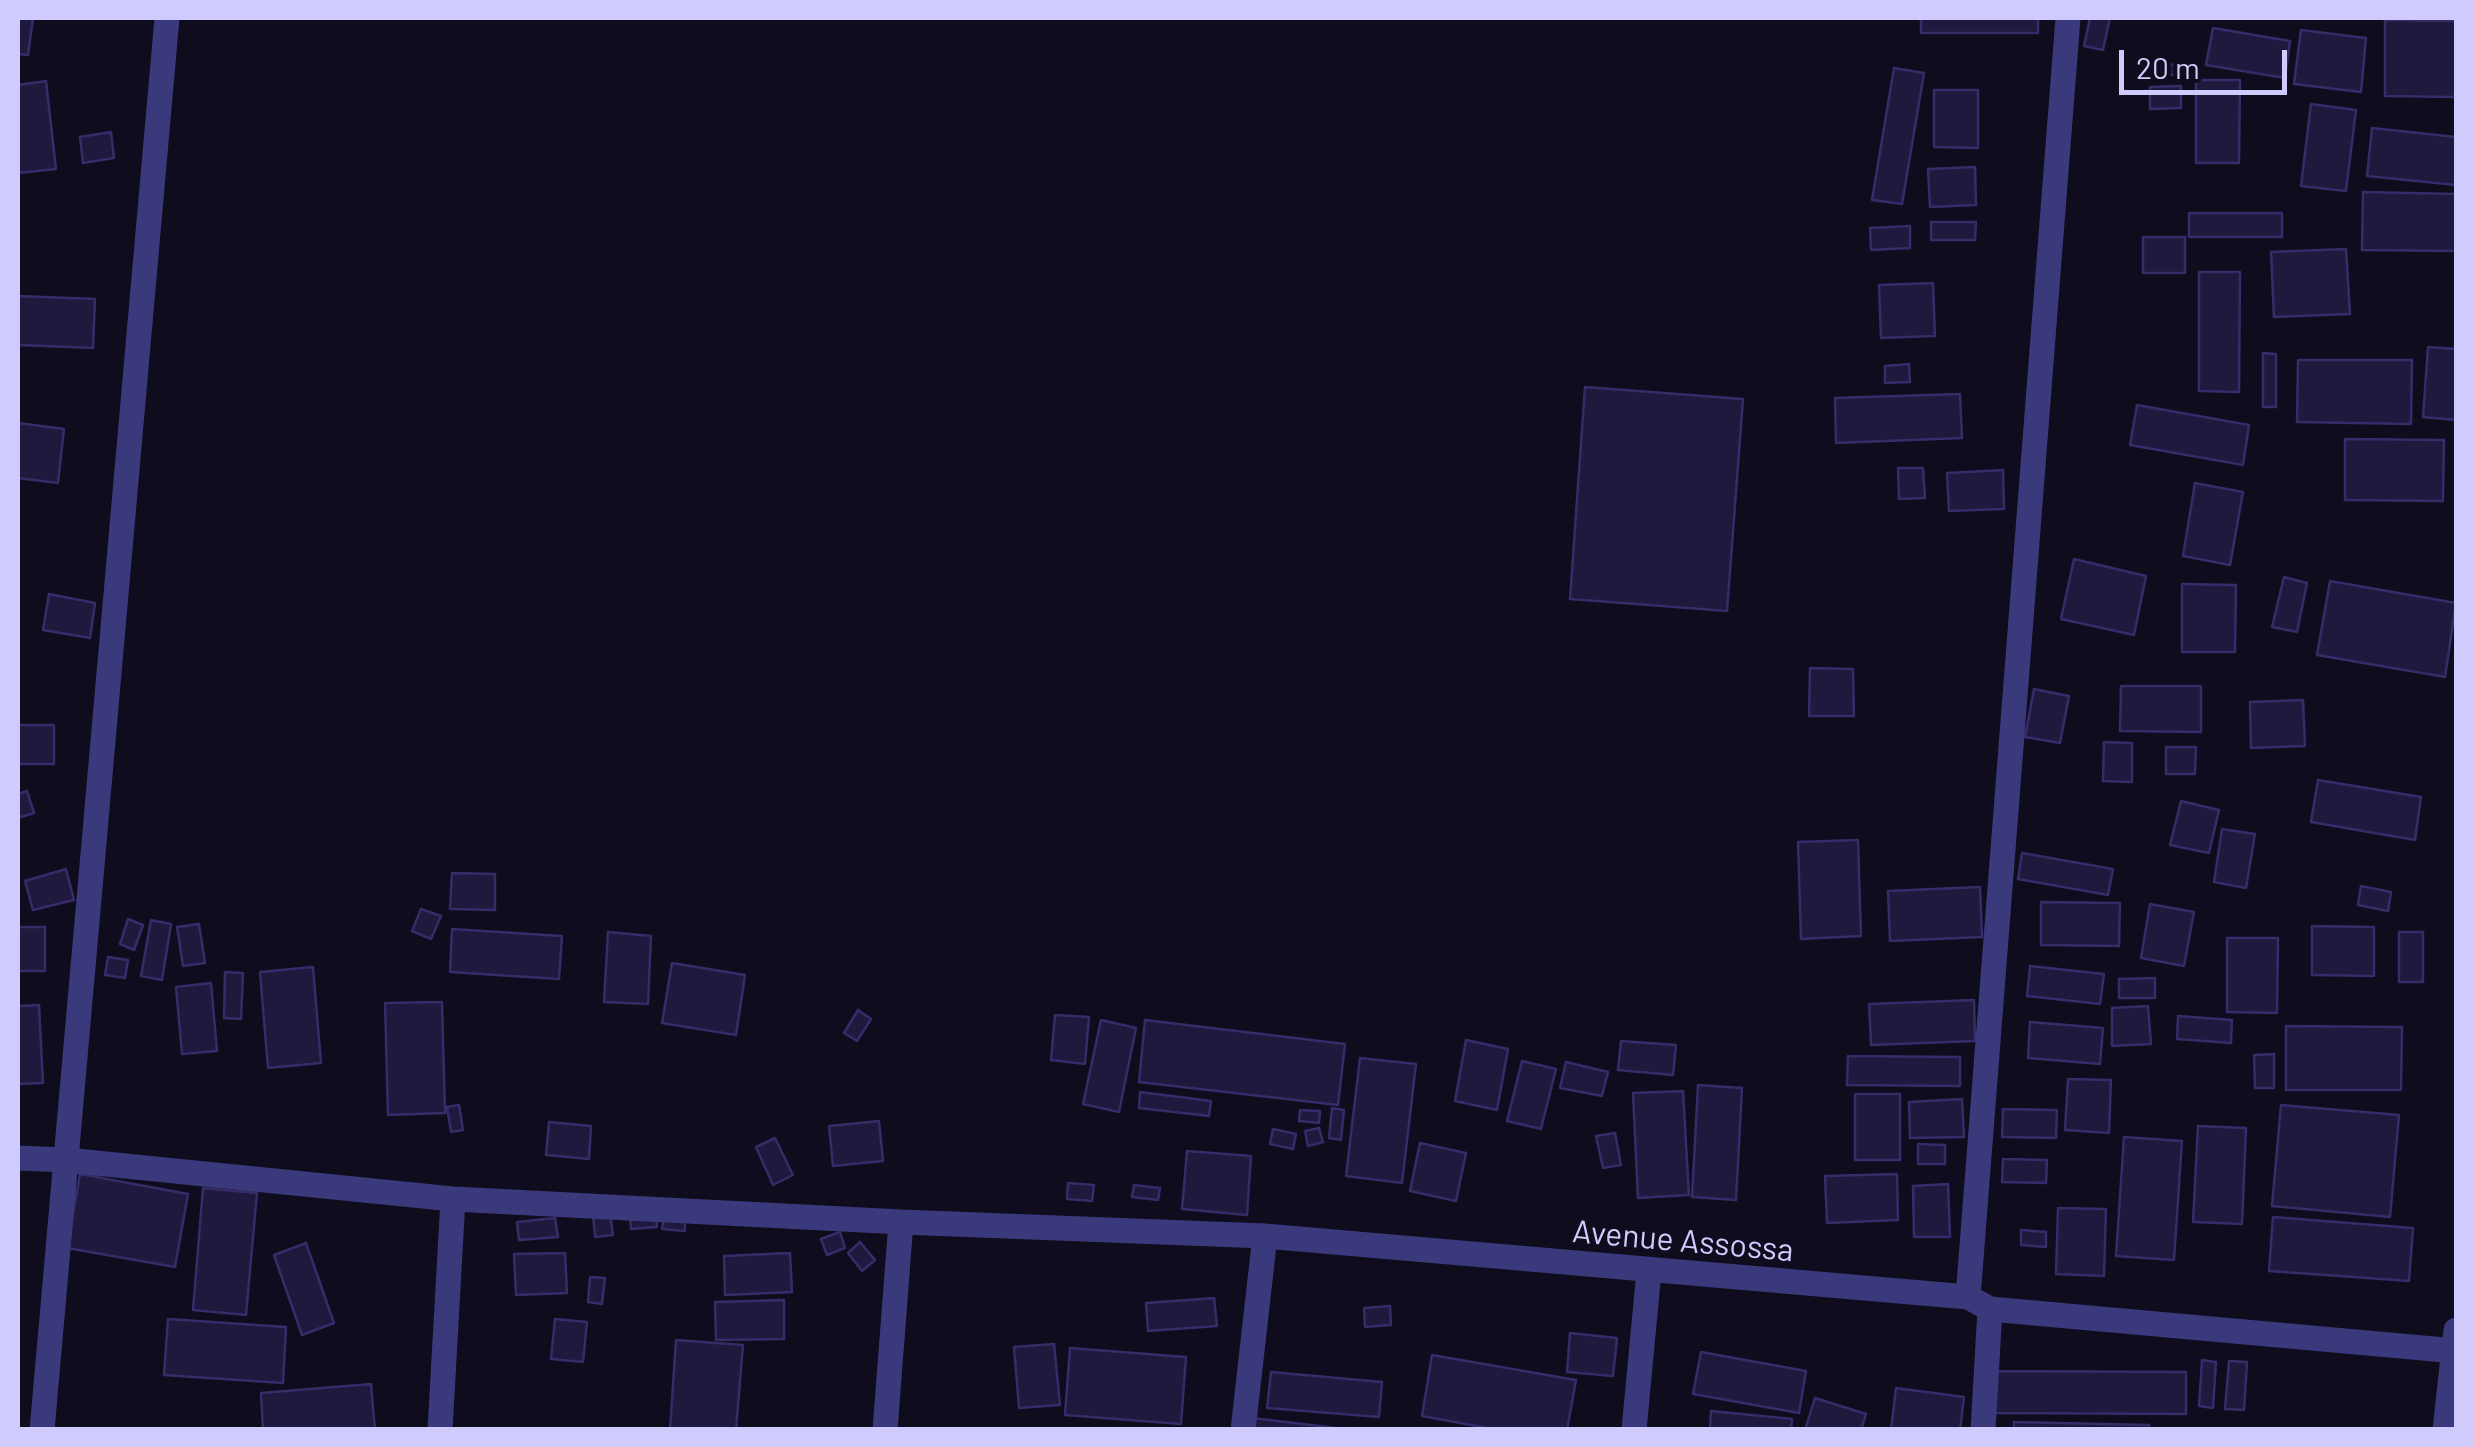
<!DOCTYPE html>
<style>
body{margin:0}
#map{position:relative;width:2474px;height:1447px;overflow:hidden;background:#0f0c1d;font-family:Barlow,sans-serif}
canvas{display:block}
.frame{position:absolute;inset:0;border:20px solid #cfcbfd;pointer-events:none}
.scale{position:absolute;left:2119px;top:50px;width:168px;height:45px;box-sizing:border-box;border:5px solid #cfcbfd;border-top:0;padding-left:12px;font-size:30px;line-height:35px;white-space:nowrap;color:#cfcbfd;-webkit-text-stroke:8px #0f0c1d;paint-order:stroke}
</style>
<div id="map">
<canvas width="2474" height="1447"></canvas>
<div class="frame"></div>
<div class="scale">20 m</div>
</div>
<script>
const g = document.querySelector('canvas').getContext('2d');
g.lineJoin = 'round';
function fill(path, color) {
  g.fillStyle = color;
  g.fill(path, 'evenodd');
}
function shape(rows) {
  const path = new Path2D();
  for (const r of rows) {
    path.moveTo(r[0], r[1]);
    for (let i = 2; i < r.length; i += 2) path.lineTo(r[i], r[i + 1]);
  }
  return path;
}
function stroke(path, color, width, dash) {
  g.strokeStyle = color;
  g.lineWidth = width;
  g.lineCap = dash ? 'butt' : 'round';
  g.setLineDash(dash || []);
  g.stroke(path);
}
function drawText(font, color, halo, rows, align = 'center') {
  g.font = font + ' Barlow,sans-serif';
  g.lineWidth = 8;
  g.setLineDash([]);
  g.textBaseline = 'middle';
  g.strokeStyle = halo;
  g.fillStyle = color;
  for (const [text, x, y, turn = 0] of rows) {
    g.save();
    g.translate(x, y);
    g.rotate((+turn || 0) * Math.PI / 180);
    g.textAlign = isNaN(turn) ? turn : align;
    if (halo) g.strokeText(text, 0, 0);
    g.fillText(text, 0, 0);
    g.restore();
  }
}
const building = shape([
 [18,18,33,18,28,55,18,54,18,18],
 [1921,18,2038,18,2038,33,1921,33,1921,18],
 [2090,18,2110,18,2103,50,2084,46,2090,18],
 [2385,20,2456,21,2456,97,2385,96,2385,20],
 [2213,28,2290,41,2285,78,2206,65,2213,28],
 [2301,30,2366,38,2361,92,2294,84,2301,30],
 [2181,64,2181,74,2153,76,2152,66,2181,64],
 [1894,68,1924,73,1902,204,1872,200,1894,68],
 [2196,80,2240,80,2239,163,2196,163,2196,80],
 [46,81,56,169,18,173,18,85,46,81],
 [2181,86,2181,108,2150,109,2150,87,2181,86],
 [1934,90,1978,90,1978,148,1934,147,1934,90],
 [2311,104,2356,110,2346,191,2301,186,2311,104],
 [2372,128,2456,137,2456,185,2367,176,2372,128],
 [111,132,114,158,83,163,80,137,111,132],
 [1975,167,1976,205,1930,207,1928,169,1975,167],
 [2363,192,2456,194,2456,251,2362,250,2363,192],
 [2189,213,2282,213,2282,237,2189,237,2189,213],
 [1931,222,1976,222,1975,240,1931,240,1931,222],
 [1910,226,1910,248,1871,250,1870,228,1910,226],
 [2143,237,2185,237,2185,273,2143,273,2143,237],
 [2346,249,2350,314,2274,317,2271,252,2346,249],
 [2199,272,2240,272,2239,392,2199,391,2199,272],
 [1933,283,1935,336,1881,338,1879,285,1933,283],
 [18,296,95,299,93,348,18,345,18,296],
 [2428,347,2456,349,2456,420,2423,417,2428,347],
 [2263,353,2276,354,2276,407,2263,407,2263,353],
 [2298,360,2412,360,2411,424,2297,422,2298,360],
 [1909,364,1910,382,1885,383,1885,366,1909,364],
 [1585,387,1743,399,1727,611,1570,599,1585,387],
 [1960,394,1962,438,1836,443,1835,398,1960,394],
 [2137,405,2249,425,2243,465,2130,445,2137,405],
 [18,423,64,429,58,483,18,478,18,423],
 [2345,439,2444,440,2443,501,2345,500,2345,439],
 [1898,468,1923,468,1925,498,1899,499,1898,468],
 [2003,470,2004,509,1949,511,1947,473,2003,470],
 [2195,483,2243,492,2230,565,2183,556,2195,483],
 [2074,559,2146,576,2134,635,2061,619,2074,559],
 [2284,577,2307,583,2297,632,2272,627,2284,577],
 [2330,581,2456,603,2445,677,2317,655,2330,581],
 [2182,584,2236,585,2235,652,2182,652,2182,584],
 [49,594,95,603,90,638,43,630,49,594],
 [1810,668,1853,669,1854,716,1809,716,1810,668],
 [2121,686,2201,686,2201,732,2120,731,2121,686],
 [2034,689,2069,696,2060,743,2025,737,2034,689],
 [2303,700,2305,746,2251,748,2250,702,2303,700],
 [18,725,54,725,54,764,18,764,18,725],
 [2104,742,2132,743,2132,782,2103,781,2104,742],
 [2166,747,2196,747,2195,774,2166,774,2166,747],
 [2318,780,2421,797,2415,840,2311,822,2318,780],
 [27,791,34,813,18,818,18,794,27,791],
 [2181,801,2219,810,2209,853,2170,845,2181,801],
 [2222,829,2255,834,2246,888,2214,882,2222,829],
 [1858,840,1861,936,1801,939,1798,842,1858,840],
 [2022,853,2113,869,2108,895,2018,879,2022,853],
 [66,869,74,900,33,910,25,881,66,869],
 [452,873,495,874,495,910,450,909,452,873],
 [2361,886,2391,892,2388,911,2358,905,2361,886],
 [1980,887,1982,937,1890,941,1888,891,1980,887],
 [2041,902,2120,903,2119,946,2041,945,2041,902],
 [2150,904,2194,912,2184,966,2141,958,2150,904],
 [421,909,441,916,431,939,412,931,421,909],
 [128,919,143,925,134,950,120,944,128,919],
 [151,920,171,924,162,980,141,976,151,920],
 [199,924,205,963,183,966,177,927,199,924],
 [2312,926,2374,927,2374,976,2312,975,2312,926],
 [18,927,45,927,45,971,18,971,18,927],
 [452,929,562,936,559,979,450,972,452,929],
 [608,932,651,936,648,1004,604,1002,608,932],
 [2399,932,2423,932,2423,982,2399,982,2399,932],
 [2227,938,2278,938,2277,1013,2227,1012,2227,938],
 [108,957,128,960,125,978,105,975,108,957],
 [672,963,745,975,736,1035,662,1023,672,963],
 [2030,966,2104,974,2100,1004,2027,996,2030,966],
 [313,967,321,1063,268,1068,260,972,313,967],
 [225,972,243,973,241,1019,224,1018,225,972],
 [2155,978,2155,998,2119,998,2119,979,2155,978],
 [211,983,217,1051,182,1054,176,987,211,983],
 [1974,1000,1975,1041,1871,1045,1869,1004,1974,1000],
 [442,1002,445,1113,388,1115,385,1003,442,1002],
 [39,1005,43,1083,18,1084,18,1006,39,1005],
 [2148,1006,2151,1044,2112,1046,2112,1008,2148,1006],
 [858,1010,871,1019,857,1041,844,1033,858,1010],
 [1055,1015,1089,1017,1085,1064,1051,1060,1055,1015],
 [2178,1016,2232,1020,2231,1043,2177,1039,2178,1016],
 [1101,1020,1136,1028,1119,1112,1083,1104,1101,1020],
 [1145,1020,1345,1044,1338,1105,1139,1082,1145,1020],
 [2030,1022,2103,1028,2100,1064,2028,1058,2030,1022],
 [2286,1026,2402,1027,2401,1090,2286,1090,2286,1026],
 [1466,1040,1508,1049,1497,1110,1455,1101,1466,1040],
 [1621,1041,1676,1045,1673,1075,1618,1070,1621,1041],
 [2274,1054,2274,1088,2255,1088,2254,1055,2274,1054],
 [1848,1056,1960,1057,1960,1086,1847,1085,1848,1056],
 [1360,1058,1416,1064,1402,1183,1346,1176,1360,1058],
 [1522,1061,1556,1069,1541,1129,1507,1121,1522,1061],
 [1566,1062,1608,1072,1602,1096,1560,1088,1566,1062],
 [2068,1079,2111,1080,2109,1133,2065,1130,2068,1079],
 [1698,1085,1742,1088,1736,1200,1692,1197,1698,1085],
 [1683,1091,1689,1195,1638,1198,1633,1093,1683,1091],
 [1140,1092,1211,1101,1209,1116,1139,1108,1140,1092],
 [1855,1094,1900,1094,1900,1160,1855,1160,1855,1094],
 [1962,1099,1964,1137,1910,1138,1909,1102,1962,1099],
 [459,1105,463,1130,451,1132,447,1107,459,1105],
 [2281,1105,2399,1115,2390,1217,2272,1206,2281,1105],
 [1332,1108,1344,1110,1341,1140,1329,1138,1332,1108],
 [2003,1109,2057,1110,2056,1138,2002,1137,2003,1109],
 [1300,1110,1320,1111,1319,1123,1299,1121,1300,1110],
 [879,1121,883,1161,833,1166,829,1126,879,1121],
 [549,1122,591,1126,589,1159,546,1155,549,1122],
 [2198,1126,2246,1128,2242,1224,2193,1222,2198,1126],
 [1319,1128,1323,1142,1308,1146,1305,1131,1319,1128],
 [1273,1129,1296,1134,1293,1149,1270,1144,1273,1129],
 [1615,1133,1621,1165,1603,1168,1596,1136,1615,1133],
 [2124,1137,2182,1141,2174,1260,2116,1256,2124,1137],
 [775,1138,793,1175,773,1185,756,1147,775,1138],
 [1420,1143,1466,1153,1456,1201,1410,1191,1420,1143],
 [1918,1144,1945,1145,1945,1164,1918,1164,1918,1144],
 [1187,1151,1251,1156,1247,1215,1182,1209,1187,1151],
 [2003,1159,2047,1160,2046,1183,2002,1182,2003,1159],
 [80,1174,188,1194,175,1267,67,1248,80,1174],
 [1897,1174,1898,1220,1827,1223,1825,1176,1897,1174],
 [1068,1183,1094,1185,1092,1201,1067,1199,1068,1183],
 [1948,1184,1950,1237,1914,1237,1913,1186,1948,1184],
 [1134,1185,1160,1188,1158,1200,1132,1197,1134,1185],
 [203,1188,257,1193,246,1315,193,1310,203,1188],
 [2058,1208,2106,1209,2104,1276,2056,1274,2058,1208],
 [610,1213,613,1235,595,1237,593,1215,610,1213],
 [656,1215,657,1227,631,1229,630,1218,656,1215],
 [664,1216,685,1218,685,1231,662,1229,664,1216],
 [2273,1217,2413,1228,2409,1281,2269,1271,2273,1217],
 [555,1218,558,1237,519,1240,517,1222,555,1218],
 [2021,1230,2046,1232,2046,1247,2021,1245,2021,1230],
 [840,1232,845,1248,827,1255,821,1239,840,1232],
 [860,1242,875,1260,862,1271,848,1253,860,1242],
 [306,1243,334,1323,302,1335,274,1255,306,1243],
 [565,1253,567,1293,516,1295,514,1254,565,1253],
 [790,1253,792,1292,725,1295,724,1256,790,1253],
 [590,1277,605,1278,602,1304,588,1302,590,1277],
 [1214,1298,1217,1326,1148,1331,1146,1303,1214,1298],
 [784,1300,784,1339,716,1340,715,1302,784,1300],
 [1390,1306,1391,1325,1365,1327,1364,1308,1390,1306],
 [168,1319,286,1327,283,1383,164,1375,168,1319],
 [555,1319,587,1322,583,1362,551,1359,555,1319],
 [1570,1333,1617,1338,1613,1376,1567,1372,1570,1333],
 [676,1340,743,1345,736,1430,670,1430,676,1340],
 [1054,1344,1060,1405,1019,1408,1014,1347,1054,1344],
 [1070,1348,1186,1357,1181,1424,1065,1415,1070,1348],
 [1701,1352,1806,1371,1799,1413,1693,1394,1701,1352],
 [1432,1355,1576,1380,1567,1430,1498,1430,1422,1416,1432,1355],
 [2202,1360,2216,1362,2213,1408,2199,1406,2202,1360],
 [2229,1361,2247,1362,2244,1410,2225,1409,2229,1361],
 [1992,1371,2186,1372,2186,1414,1993,1413,1992,1371],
 [1271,1372,1382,1382,1379,1417,1267,1408,1271,1372],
 [371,1384,375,1430,263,1430,261,1393,371,1384],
 [1896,1388,1964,1397,1960,1430,1891,1430,1896,1388],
 [1815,1398,1866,1414,1861,1430,1805,1430,1815,1398],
 [1711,1411,1792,1419,1791,1430,1710,1430,1711,1411],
 [1244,1417,1336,1428,1242,1430,1244,1417],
 [2014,1422,2149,1425,2149,1430,2014,1430,2014,1422]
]);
fill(building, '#1f193e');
stroke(building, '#362c69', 2.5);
stroke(shape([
 [18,1158,66,1160,453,1199,901,1222,1265,1236,1968,1297,1990,1309,2456,1351],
 [1968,1297,2068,18],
 [42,1430,167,18],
 [440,1430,453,1199],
 [885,1430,901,1222],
 [1243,1430,1265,1236],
 [1634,1430,1649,1271],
 [1983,1430,1990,1309],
 [2445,1430,2456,1330]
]), '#39397b', 25);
drawText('32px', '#cfcbfd', '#0f0c1d', [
 ["Avenue Assossa",1683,1241,5]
]);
</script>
